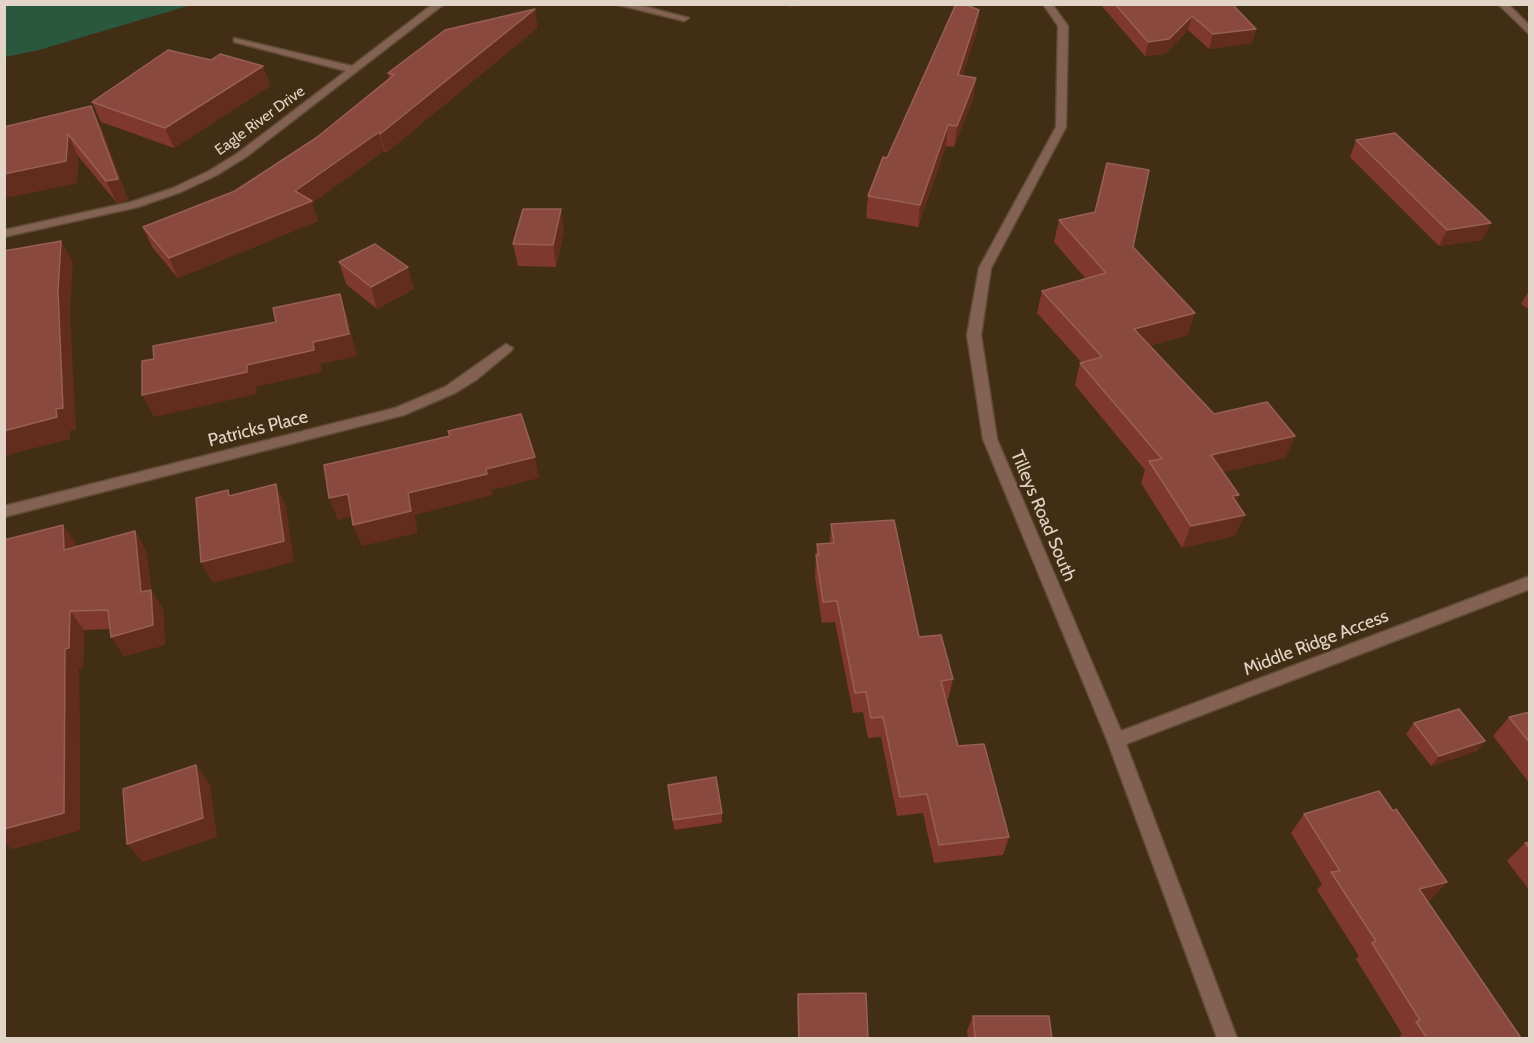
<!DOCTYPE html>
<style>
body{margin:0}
#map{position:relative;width:1534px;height:1043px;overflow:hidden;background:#422e15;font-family:Cabin,sans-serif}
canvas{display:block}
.frame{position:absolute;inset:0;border:6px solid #e2d5c7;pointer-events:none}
</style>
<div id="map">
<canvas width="1534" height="1043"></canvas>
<div class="frame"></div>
</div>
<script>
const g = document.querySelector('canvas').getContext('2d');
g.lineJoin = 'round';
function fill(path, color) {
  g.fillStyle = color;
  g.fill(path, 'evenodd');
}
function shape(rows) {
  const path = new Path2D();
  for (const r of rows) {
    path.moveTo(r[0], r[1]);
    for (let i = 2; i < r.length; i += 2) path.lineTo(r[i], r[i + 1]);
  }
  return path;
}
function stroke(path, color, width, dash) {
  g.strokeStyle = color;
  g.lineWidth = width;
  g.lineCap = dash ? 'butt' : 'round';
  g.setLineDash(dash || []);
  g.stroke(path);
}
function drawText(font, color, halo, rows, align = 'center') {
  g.font = font + ' Cabin,sans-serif';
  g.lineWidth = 4.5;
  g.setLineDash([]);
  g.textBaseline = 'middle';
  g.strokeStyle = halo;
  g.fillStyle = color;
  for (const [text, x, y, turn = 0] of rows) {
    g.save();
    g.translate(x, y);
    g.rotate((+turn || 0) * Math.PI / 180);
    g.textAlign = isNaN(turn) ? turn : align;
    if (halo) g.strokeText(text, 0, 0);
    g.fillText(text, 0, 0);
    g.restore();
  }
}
fill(shape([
 [5,4,191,4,191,5,39,50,5,57]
]), '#29583f');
const minor = shape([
 [433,4,444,4,246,157,217,175,181,192,138,207,4,237,4,230,131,202,173,188,209,171,238,153,346,71,234,42,234,38,352,66,433,4],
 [615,4,635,4,689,18,684,21,615,4],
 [1043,4,1052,4,1068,26,1066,127,991,268,981,335,997,439,1121,731,1530,576,1530,589,1126,744,1237,1038,1217,1038,1107,740,983,439,967,335,979,268,1056,127,1058,26,1043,4],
 [1498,4,1508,4,1530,26,1530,35,1498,4],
 [506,344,513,348,511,351,476,380,455,393,404,415,4,517,4,506,395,408,445,387,506,344]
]);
stroke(minor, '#5f4c35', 3);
fill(minor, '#836153');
fill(shape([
 [1100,4,1232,4,1256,29,1252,43,1209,49,1188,30,1165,54,1145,56],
 [535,9,537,28,386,153,384,151,312,203,318,221,178,278,152,247,143,227,235,191,316,138,389,78,388,73],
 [979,10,977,31,962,76,976,78,973,99,954,147,946,146,918,227,866,218,868,196,887,158],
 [211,60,263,66,270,86,174,148,101,122,92,102],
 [4,127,101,127,128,200,117,203,78,156,77,183,4,198],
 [1356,140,1482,240,1439,246,1350,157],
 [1059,220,1133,247,1188,335,1149,346,1214,414,1295,436,1285,458,1223,472,1239,495,1236,502,1235,536,1182,548,1141,483,1145,470,1075,385,1080,363,1082,363,1037,313,1042,291,1086,279,1054,242],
 [564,231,556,267,518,266,513,244],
 [339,262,414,289,377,309,346,284],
 [1530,289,1530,310,1521,304],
 [831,524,953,679,948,700,946,700,958,746,1009,837,1003,855,934,863,923,813,897,816,881,737,868,738,863,712,853,713,835,622,822,623,815,577,816,555,817,544,830,543],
 [63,525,76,544,76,547,135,531,146,551,151,590,163,609,165,645,124,656,110,629,84,630,83,667,79,668,80,830,12,849,4,841,4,540],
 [1530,712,1530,784,1493,736,1509,717],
 [1414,723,1477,751,1431,766,1406,734],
 [668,785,722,813,722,823,674,830],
 [1304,814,1447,882,1430,900,1427,901,1521,1038,1399,1038,1399,1037,1402,1034,1356,959,1359,956,1317,890,1322,884,1291,833],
 [1530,842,1530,891,1507,861,1525,843],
 [798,994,868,1038,798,1038,797,1010],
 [973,1016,1052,1038,968,1038,967,1031]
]), '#7f382e');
fill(shape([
 [789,4,805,4,789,8],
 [535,9,537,28,386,153,380,134],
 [979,10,977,31,955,96,958,75],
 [1192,16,1188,30,1165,54,1145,56,1148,42],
 [1256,29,1252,43,1209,49,1213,34],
 [263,66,270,86,174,148,165,128],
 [976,78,973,99,954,147,957,126],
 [91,106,101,127,128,200,117,203,106,181],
 [948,125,946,146,918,227,920,205],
 [379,132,384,151,312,203,318,221,178,278,169,258,295,191],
 [68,134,78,156,77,183,4,198,4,174],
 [561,209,564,231,556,267,553,245],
 [1491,223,1482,240,1439,246,1447,230],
 [61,241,73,262,70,313,76,430,70,431,70,439,4,456,4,431,58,291],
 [408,267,414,289,377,309,371,287],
 [340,294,347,316,357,356,321,364,322,372,256,387,257,394,154,417,142,395,247,365,313,342],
 [1195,313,1188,335,1128,352,1134,329],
 [1295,436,1285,458,1203,477,1211,455],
 [535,457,539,478,492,490,493,495,415,515,418,533,362,546,353,525,408,493,486,469],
 [276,484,286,506,294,562,213,583,201,562],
 [348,494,356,515,338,520,329,498],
 [1239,495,1230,516,1232,496],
 [1245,515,1235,536,1182,548,1191,526],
 [63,525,76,544,77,569,64,550],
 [135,531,146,551,151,591,151,590,163,609,165,645,124,656,111,637,141,592],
 [70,611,84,630,83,667,79,668,80,830,12,849,4,841,4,829,65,649],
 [1485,741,1477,751,1431,766,1439,756],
 [196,765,210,784,217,837,143,862,127,844],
 [1447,882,1430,900,1403,907,1419,889]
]), '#622d1d');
const building = shape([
 [956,4,964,4,979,10,958,75,976,78,957,126,948,125,920,205,868,196,883,157,887,158,956,4],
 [1115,4,1232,4,1256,29,1213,34,1192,16,1169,39,1148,42,1115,4],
 [535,9,380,134,379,132,295,191,312,201,169,258,143,227,235,191,316,138,394,75,388,73,445,30,535,9],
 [168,50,211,60,220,54,263,66,165,128,92,102,168,50],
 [91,106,118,179,106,181,68,134,66,161,4,174,4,127,91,106],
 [1395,133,1491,223,1447,230,1356,140,1395,133],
 [1107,163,1149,170,1133,247,1195,313,1134,329,1214,414,1267,402,1295,436,1211,455,1239,495,1232,496,1245,515,1191,526,1149,461,1162,459,1080,363,1102,357,1042,291,1106,273,1059,220,1095,212,1107,163],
 [523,209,561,209,553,245,513,244,523,209],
 [61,241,58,291,63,408,56,409,57,417,4,431,4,251,61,241],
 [375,244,408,267,371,287,339,262,375,244],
 [340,294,349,334,313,342,314,350,247,365,247,372,142,395,142,361,154,359,153,346,276,322,273,308,340,294],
 [521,414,535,457,486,469,487,474,408,493,411,511,353,525,348,494,329,498,324,465,450,436,448,431,521,414],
 [276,484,284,541,201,562,196,498,228,490,229,496,276,484],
 [894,520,919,637,941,635,953,679,941,681,958,746,984,744,1009,837,939,845,927,794,900,797,883,717,871,718,866,692,855,693,837,601,823,602,816,555,819,555,817,544,834,543,831,524,894,520],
 [63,525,64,550,135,531,141,592,151,590,153,625,111,637,108,610,70,611,69,648,65,649,64,813,4,829,4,540,63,525],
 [1459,709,1485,741,1439,756,1414,723,1459,709],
 [1530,712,1530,743,1509,717,1530,712],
 [196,765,203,818,127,844,123,789,196,765],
 [716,777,722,813,673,820,668,785,716,777],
 [1379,791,1393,811,1396,809,1447,882,1419,889,1521,1038,1427,1038,1416,1022,1420,1020,1372,943,1376,941,1331,872,1340,871,1304,814,1379,791],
 [1530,842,1530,849,1525,843,1530,842],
 [866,993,868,1038,799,1038,798,994,866,993],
 [973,1016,1049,1016,1052,1038,975,1038,973,1016]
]);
fill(building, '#8a493f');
stroke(building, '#985f54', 1.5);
drawText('15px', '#e2d5c7', '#422e15', [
 ["Eagle River Drive",260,121,-36]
]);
drawText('18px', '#e2d5c7', '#422e15', [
 ["Patricks Place",258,429,-14],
 ["Tilleys Road South",1043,516,67],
 ["Middle Ridge Access",1316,643,-21]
]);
</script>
